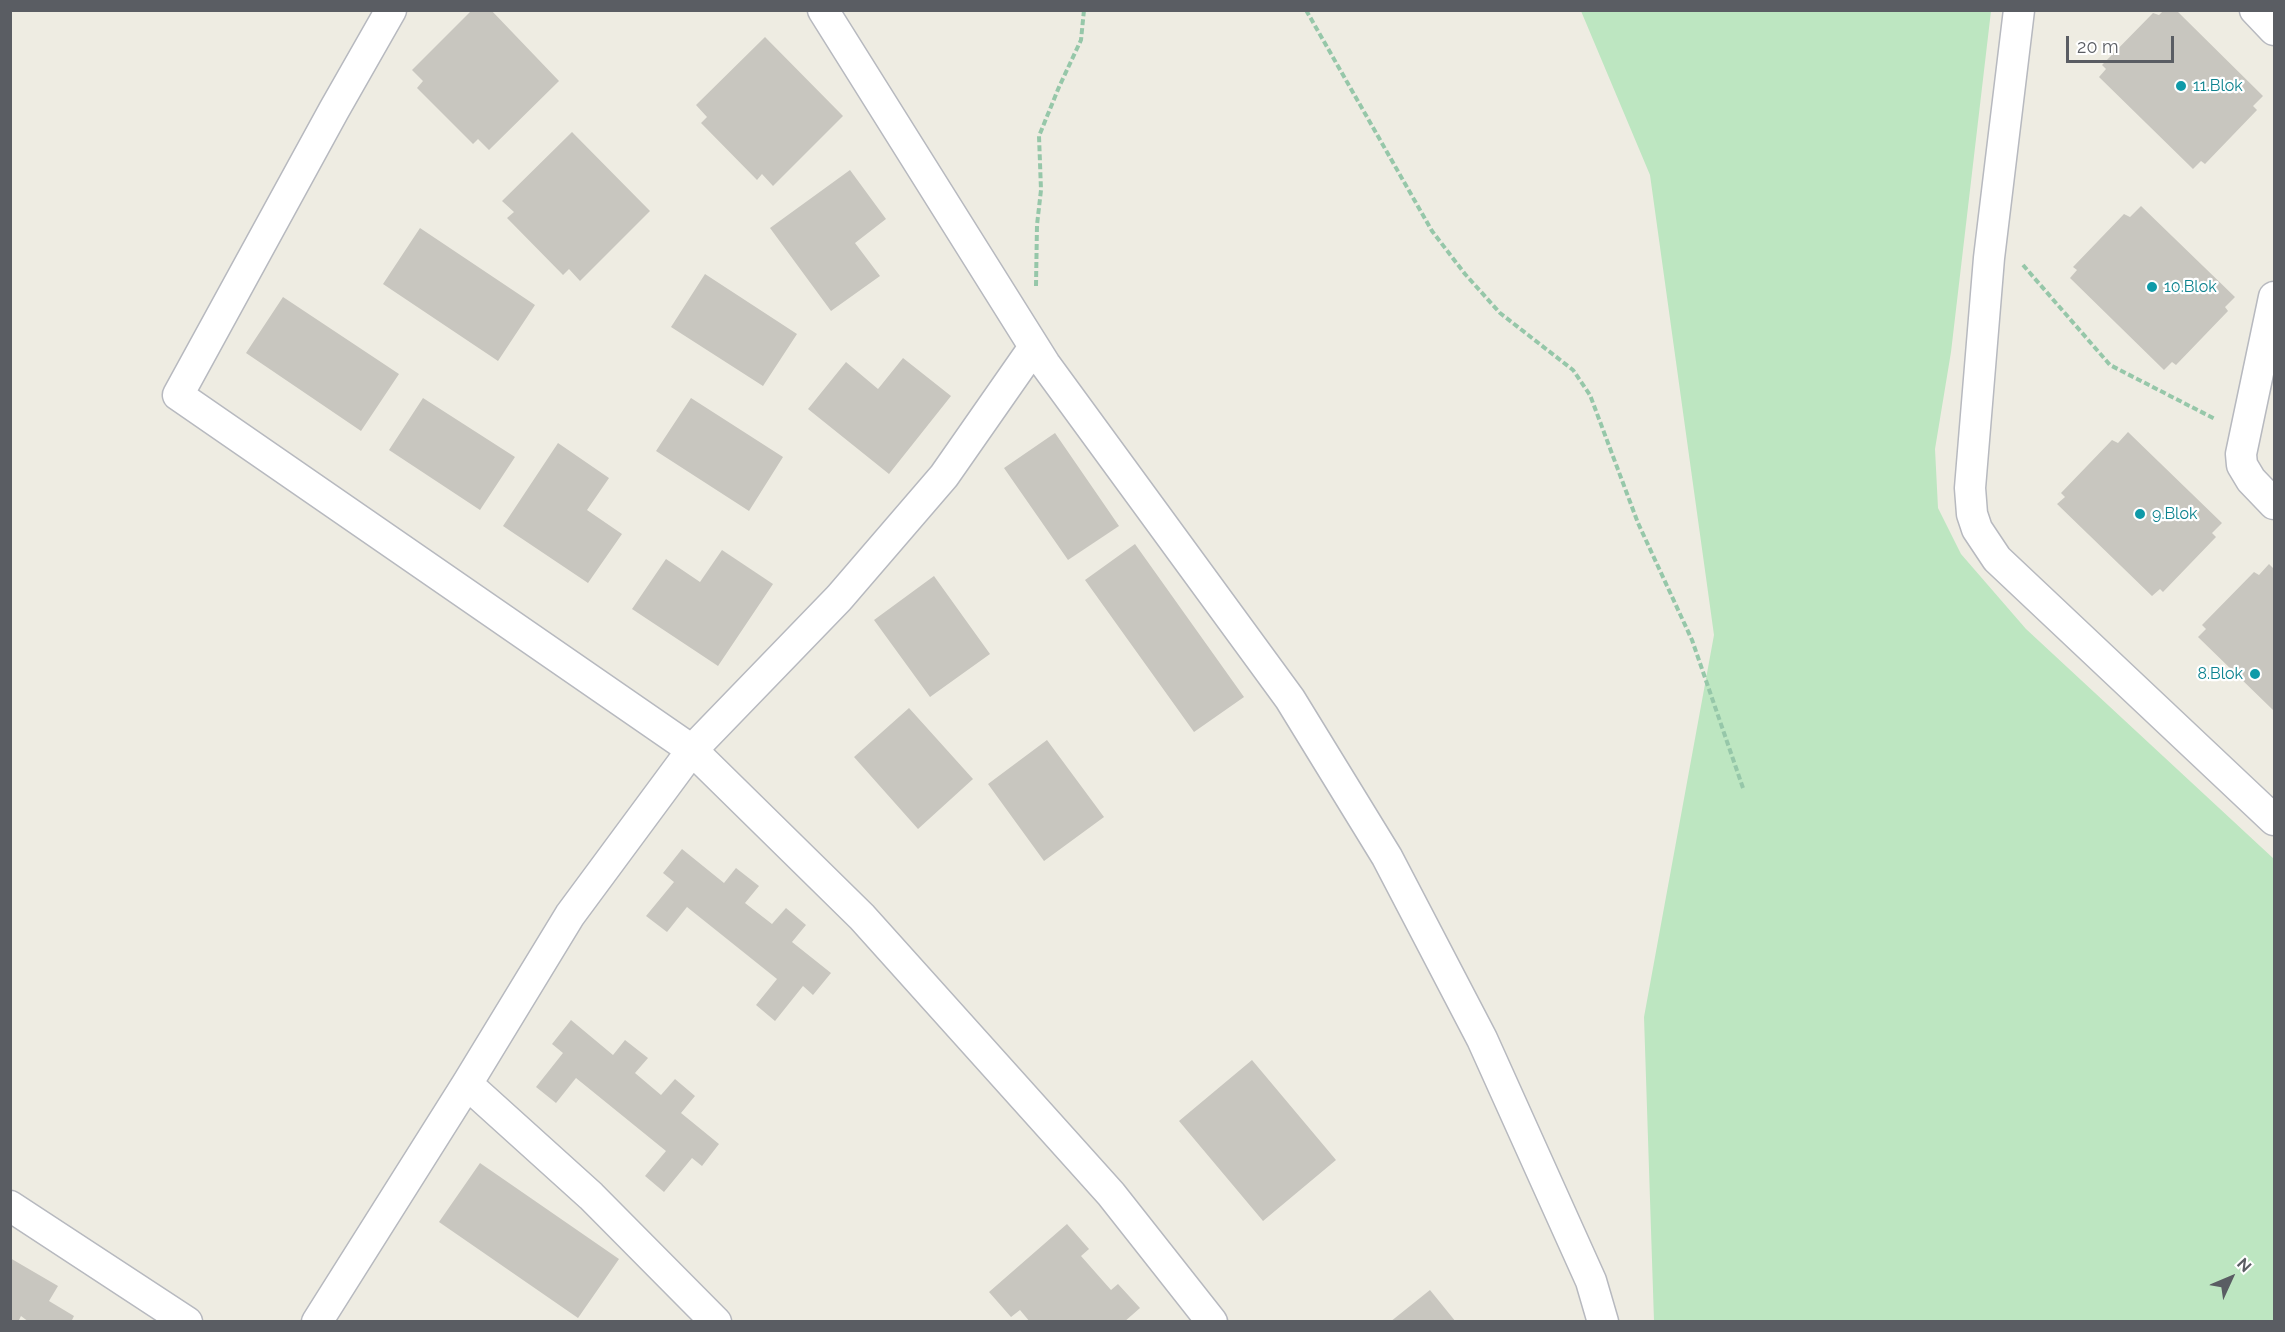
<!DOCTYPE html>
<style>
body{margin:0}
#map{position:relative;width:2285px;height:1332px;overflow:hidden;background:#eeece2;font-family:Raleway,sans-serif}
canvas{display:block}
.frame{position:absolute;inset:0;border:12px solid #5a5d63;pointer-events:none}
.north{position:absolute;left:2201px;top:1248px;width:60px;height:60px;-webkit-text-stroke:4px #fff;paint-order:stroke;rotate:46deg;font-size:16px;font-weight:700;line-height:24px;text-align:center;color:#5a5d63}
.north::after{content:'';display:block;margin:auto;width:21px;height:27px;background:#5a5d63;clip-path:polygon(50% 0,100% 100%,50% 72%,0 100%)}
.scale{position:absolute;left:2066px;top:36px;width:108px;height:27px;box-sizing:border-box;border:3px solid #5a5d63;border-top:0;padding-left:8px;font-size:18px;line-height:21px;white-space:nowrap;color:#5a5d63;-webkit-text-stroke:4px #fff;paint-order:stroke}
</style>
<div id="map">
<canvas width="2285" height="1332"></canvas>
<div class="frame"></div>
<div class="north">N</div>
<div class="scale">20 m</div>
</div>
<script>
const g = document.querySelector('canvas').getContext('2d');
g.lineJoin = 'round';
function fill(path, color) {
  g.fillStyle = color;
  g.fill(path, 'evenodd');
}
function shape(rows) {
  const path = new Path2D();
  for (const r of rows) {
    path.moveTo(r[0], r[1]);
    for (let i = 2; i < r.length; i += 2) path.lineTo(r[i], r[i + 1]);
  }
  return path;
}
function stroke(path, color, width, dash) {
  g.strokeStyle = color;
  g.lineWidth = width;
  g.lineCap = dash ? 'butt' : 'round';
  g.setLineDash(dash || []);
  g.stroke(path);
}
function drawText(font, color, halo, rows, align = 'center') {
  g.font = font + ' Raleway,sans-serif';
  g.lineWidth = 4.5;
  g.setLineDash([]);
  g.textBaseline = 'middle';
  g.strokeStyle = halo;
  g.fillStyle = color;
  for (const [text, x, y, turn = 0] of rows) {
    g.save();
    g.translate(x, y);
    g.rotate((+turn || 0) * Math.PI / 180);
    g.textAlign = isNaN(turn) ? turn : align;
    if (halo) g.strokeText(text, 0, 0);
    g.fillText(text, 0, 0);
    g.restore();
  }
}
fill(shape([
 [1581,11,1991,11,1951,352,1935,449,1938,508,1961,554,2026,629,2274,859,2274,1321,1654,1321,1644,1017,1714,635,1650,175]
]), '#bde6c1');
fill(shape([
 [472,10,491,10,559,81,489,150,478,139,473,144,417,88,423,81,412,70],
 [2164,10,2176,10,2263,96,2253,106,2257,110,2205,164,2201,161,2193,169,2099,77,2106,69,2102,65,2153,13,2159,15],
 [765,37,843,116,773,186,762,174,757,180,701,123,707,117,696,105],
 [572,132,650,211,580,281,569,269,563,275,507,218,514,212,502,201],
 [850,170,886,219,855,243,880,276,831,311,770,228],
 [2141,206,2235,297,2225,307,2228,311,2176,365,2172,362,2164,370,2070,278,2077,270,2073,267,2124,214,2130,217],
 [420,228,535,305,498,361,383,284],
 [705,274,797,334,763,386,671,327],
 [283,297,399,374,361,431,246,353],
 [903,358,951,396,889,474,808,409,846,362,878,389],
 [423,398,515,457,480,510,389,450],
 [691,398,783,457,749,511,656,451],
 [2128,432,2222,523,2212,533,2216,537,2163,592,2160,589,2152,596,2057,504,2065,497,2061,493,2112,440,2118,443],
 [1055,433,1119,526,1068,560,1004,468],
 [558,443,609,478,587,510,622,534,588,583,503,526],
 [1135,544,1244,697,1194,732,1085,580],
 [722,550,773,584,718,666,632,609,666,559,700,582],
 [2269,564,2274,569,2274,711,2198,637,2206,629,2202,625,2254,572,2259,575],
 [934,576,990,654,930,697,874,620],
 [909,708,973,779,918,829,854,757],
 [1047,740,1104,817,1044,861,988,784],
 [682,849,724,883,736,868,759,886,745,903,772,924,786,908,806,925,792,942,831,973,813,995,803,986,775,1021,756,1005,777,979,687,907,667,932,646,916,674,882,663,873],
 [571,1020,613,1055,625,1040,648,1058,635,1073,661,1095,675,1079,695,1096,681,1113,719,1144,702,1166,692,1158,664,1192,645,1176,666,1151,576,1078,556,1103,536,1087,563,1053,552,1044],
 [1252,1060,1336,1160,1263,1221,1179,1121],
 [480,1163,619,1259,578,1318,439,1222],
 [1067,1224,1089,1249,1081,1256,1111,1290,1118,1284,1140,1308,1124,1322,1030,1322,1020,1310,1011,1317,989,1292],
 [10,1258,58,1286,49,1301,74,1316,71,1322,29,1322,21,1316,18,1322,10,1322],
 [1430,1290,1456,1322,1390,1322]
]), '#c8c6bf');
const minor = shape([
 [391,10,334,110,178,395,692,750,862,917,1111,1194,1212,1322],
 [823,10,1045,364,1290,699,1387,857,1482,1039,1591,1281,1603,1322],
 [2019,10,1989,258,1970,488,1972,514,1977,529,1997,559,2274,820],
 [2255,10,2274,30],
 [2274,297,2241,454,2242,465,2251,480,2274,504],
 [467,1084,591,1196,716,1322],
 [10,1206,187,1322],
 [317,1322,467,1084,570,915,692,750,839,598,944,476,1034,347]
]);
stroke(minor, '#b7b9bf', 33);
stroke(shape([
 [1306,10,1432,231,1465,274,1500,313,1573,370,1590,395,1638,523,1692,640,1743,788],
 [2023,265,2110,365,2215,419],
 [1036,286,1037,225,1041,190,1039,136,1059,87,1081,40,1084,10]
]), '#96c7a9', 4, [6, 3]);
stroke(minor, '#fff', 30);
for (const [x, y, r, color] of [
 [2181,86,6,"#0f9aa8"],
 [2152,287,6,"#0f9aa8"],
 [2140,514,6,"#0f9aa8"],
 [2255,674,6,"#0f9aa8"]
]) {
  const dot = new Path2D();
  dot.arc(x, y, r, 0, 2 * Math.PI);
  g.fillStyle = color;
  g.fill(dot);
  stroke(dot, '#fff', 2);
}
drawText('16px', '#0d838f', '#fff', [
 ["11.Blok",2193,86],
 ["10.Blok",2164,287],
 ["9.Blok",2152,514],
 ["8.Blok",2243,674,"right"]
], 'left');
</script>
